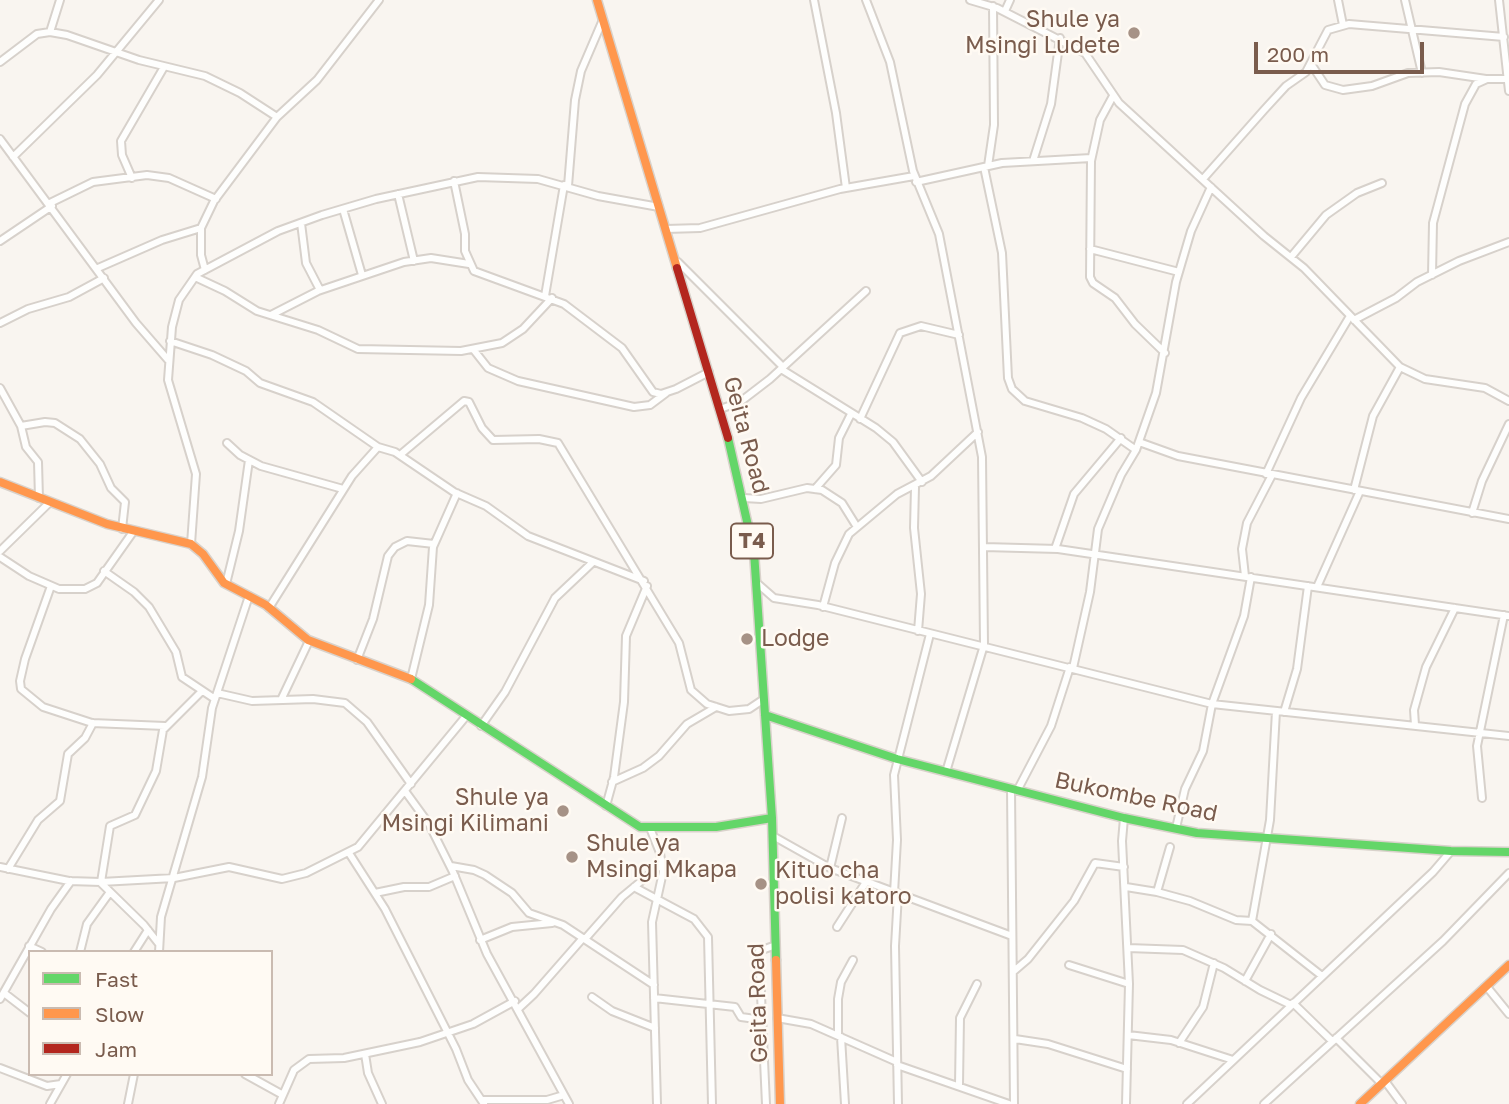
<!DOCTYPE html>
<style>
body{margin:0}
#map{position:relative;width:1509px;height:1104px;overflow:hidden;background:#f9f5f0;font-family:"Golos Text",sans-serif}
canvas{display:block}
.legend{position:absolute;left:28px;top:950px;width:245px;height:126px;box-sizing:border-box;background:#fffaf3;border:2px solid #cabbb1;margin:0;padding:9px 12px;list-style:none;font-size:21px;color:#7a5c4d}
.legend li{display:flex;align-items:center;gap:14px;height:35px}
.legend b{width:35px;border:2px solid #cabbb1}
.scale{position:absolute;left:1254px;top:42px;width:170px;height:32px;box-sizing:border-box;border:4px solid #7a5c4d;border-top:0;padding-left:9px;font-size:21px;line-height:24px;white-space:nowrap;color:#7a5c4d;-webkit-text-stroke:5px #fffaf3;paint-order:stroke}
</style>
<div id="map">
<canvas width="1509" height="1104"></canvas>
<ul class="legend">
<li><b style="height:9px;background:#63d668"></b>Fast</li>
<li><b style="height:9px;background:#ff974d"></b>Slow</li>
<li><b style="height:9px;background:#b3261e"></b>Jam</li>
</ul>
<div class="scale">200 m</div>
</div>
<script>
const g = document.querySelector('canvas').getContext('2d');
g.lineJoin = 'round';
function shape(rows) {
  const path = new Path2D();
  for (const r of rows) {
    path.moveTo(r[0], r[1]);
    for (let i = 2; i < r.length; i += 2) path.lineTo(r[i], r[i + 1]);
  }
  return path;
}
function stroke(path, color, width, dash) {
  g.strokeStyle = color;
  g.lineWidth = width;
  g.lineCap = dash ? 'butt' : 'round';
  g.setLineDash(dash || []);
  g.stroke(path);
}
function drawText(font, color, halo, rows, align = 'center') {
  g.font = font + ' "Golos Text",sans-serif';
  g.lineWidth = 5;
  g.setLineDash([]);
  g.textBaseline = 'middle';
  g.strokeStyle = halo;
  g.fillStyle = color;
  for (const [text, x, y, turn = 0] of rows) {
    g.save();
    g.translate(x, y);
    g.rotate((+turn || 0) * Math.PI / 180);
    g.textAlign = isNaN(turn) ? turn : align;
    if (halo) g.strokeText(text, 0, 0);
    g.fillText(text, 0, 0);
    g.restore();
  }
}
const street = shape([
 [814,0,836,113,846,188],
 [866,0,890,62,913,171,939,234,982,457,984,645,946,772],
 [970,0,997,8,1085,53,1119,103,1264,236,1304,268,1400,367,1425,379,1485,388,1509,401],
 [1338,0,1343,25],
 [1405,0,1422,73],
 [1499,0,1509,91],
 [1005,11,1010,0],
 [50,32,60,0],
 [0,62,37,34,50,32,67,35,139,60,205,76,240,93,277,117],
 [1311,64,1325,85,1343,90,1372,86,1408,73,1439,72,1486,79],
 [1113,96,1100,120,1091,161,1090,277,1093,283,1115,298,1135,324,1165,353],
 [0,139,136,323,169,361],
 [13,157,97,75,159,0],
 [1033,161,1051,104,1060,38],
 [988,166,994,125,993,6],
 [984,167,1002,253,1008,378,1012,389,1025,401,1082,418,1106,429,1136,450],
 [132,178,122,155,121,141,164,67],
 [1203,179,1264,110,1286,86,1306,72,1328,30,1349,24,1504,37],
 [454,181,465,234,465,251,474,271,564,304,622,348,653,392,661,394,676,389,709,372],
 [916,182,1002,163,1091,158],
 [568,186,575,100,581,71,602,22],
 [398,194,414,261],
 [50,203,93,182,147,175,169,178,216,199],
 [343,209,362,275],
 [301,223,306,263,320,290],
 [666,229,700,228,840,189,914,176],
 [0,241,52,206],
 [1090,249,1179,272],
 [1291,257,1326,215,1357,193,1382,183],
 [678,262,783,367],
 [98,268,162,240,201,228],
 [205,270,201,255,201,228,214,201,277,117,317,80,379,0],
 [1432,275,1433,223,1465,104,1476,84,1487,79,1509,79],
 [195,277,225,291,257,311,318,330,358,349,461,351,502,343,523,329,552,298],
 [545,296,564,185],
 [271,315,318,291,404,262,431,258,469,264],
 [1354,320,1396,298,1417,282,1459,261,1509,242],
 [0,323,28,309,69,297,104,278],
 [170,341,212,355,246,371,260,383,313,402,378,447],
 [473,349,488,368,518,381,634,407,650,405,666,393],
 [781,369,876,428,893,442,922,482],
 [0,388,21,426,26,447,38,462,39,498],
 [720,409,740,402,770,379,866,291],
 [860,419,900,333,921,326,959,335],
 [21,426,45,422,55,423,80,439,100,464,111,488,125,502,122,529],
 [1139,442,1178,456,1509,519],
 [227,443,240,455,261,466,343,489],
 [400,455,464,401,469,402,482,428,493,440,539,439,558,443,679,643,691,690,707,704,729,711,749,709,764,699],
 [1266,474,1301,398,1350,316],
 [915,487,914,528,921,594,918,631],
 [815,489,836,465,839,438,851,414],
 [1354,490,1373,416,1400,367],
 [744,498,761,499,807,488,822,490,842,503,857,527],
 [1472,513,1482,481,1509,424],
 [191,544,196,474,168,380,172,327,179,300,197,274,278,231,322,215,376,199,478,177,538,179,598,196,659,207],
 [984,547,1058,549,1509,616],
 [1055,549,1074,494,1121,438],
 [0,551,50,502],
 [0,557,29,576,59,589,85,589,97,583,133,532],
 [104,571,134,592,149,607,176,652,182,677,215,699],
 [1245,576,1242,549,1247,523,1272,475],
 [226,584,239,531,249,460],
 [758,584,774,598,818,605,1212,704,1509,736],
 [51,586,25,659,20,681,21,689,43,707,92,723,165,726],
 [1317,587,1360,491],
 [823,607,835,563,849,534,897,494,931,476,978,432],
 [269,608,352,476,378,447,395,452,454,492,486,506,528,536,644,581],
 [357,660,373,619,388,556,395,547,407,541,434,544],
 [1073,668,1090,592,1098,529,1121,475,1136,450,1156,393,1176,282,1191,231,1211,187],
 [411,679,429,605,433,547,457,493],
 [217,693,252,701,313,699,345,703,367,722,411,784],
 [281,700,309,641],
 [1284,712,1297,669,1308,586],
 [1415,725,1414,710,1426,667,1455,608],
 [481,726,505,692,555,598,593,562],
 [612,782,643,768,659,756,687,724,716,707],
 [1011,789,1014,1104],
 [405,791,429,824,453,872,487,954,569,1104],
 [1017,791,1051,726,1070,667],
 [1482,798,1477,746,1504,615],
 [606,806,614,777,624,702,626,636,647,586],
 [1124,818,1122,841,1129,984,1126,1104],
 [650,828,660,853,663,872,652,922,657,1104],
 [1176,828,1185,789,1203,751,1212,704,1244,616,1251,577],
 [773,836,830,868,1012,936],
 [349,853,385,909,456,1049,468,1080,484,1104],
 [451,866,474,870,485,875,512,893,529,913,563,925,654,985],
 [0,867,69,881,101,882,174,878,229,867,282,879,306,873,358,847,467,715],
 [830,868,842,818],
 [8,869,38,820,60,801,68,754,85,738,93,723],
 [100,882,144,925,159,944],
 [101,882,110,826,135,815,156,771,163,730,202,691],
 [634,887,694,919,708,937,712,1104],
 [1126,887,1157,892,1190,901,1236,920,1252,921,1322,976],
 [1157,892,1170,847],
 [375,893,404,887,429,887,455,876],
 [894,893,897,840,894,775,930,634],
 [1252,921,1270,820,1276,711],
 [837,927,866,882],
 [585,939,622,897,662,864],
 [480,940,512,927,552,923],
 [29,946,42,952],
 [1128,948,1183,950,1224,968,1260,990,1291,1005],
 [80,952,87,924,110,892],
 [134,952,148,930],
 [159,952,161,917,202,777,212,708,249,596],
 [1069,965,1129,984],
 [1014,971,1028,959,1074,901,1095,863,1124,867],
 [1245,981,1271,934],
 [1487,987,1509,1014],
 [4,993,30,1013],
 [592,997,612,1011,655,1028],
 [654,998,735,1007,741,1017,763,1020],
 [0,999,51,909,71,881],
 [1293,1003,1332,1041],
 [519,1008,534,994,583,938],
 [777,1018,811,1024,897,1062],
 [838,1035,838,999,841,982,853,960],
 [1128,1035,1171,1040,1233,1060],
 [841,1037,845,1104],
 [1336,1038,1382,1084],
 [1015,1039,1048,1044,1127,1069],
 [1179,1043,1203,1007,1214,963],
 [365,1054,368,1073,382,1104],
 [897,1065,1009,1104],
 [0,1068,47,1086,61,1084],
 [245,1074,283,1095],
 [1385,1081,1402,1104],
 [959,1085,960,1018,977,984],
 [482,1100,547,1100,564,1095],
 [50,1104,67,1074],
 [128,1104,134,1074],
 [279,1104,294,1070,309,1059,344,1058,420,1042,473,1024,515,1001],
 [766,1104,759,951,776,945],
 [898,1104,895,946,898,894],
 [1187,1104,1433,872,1451,851],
 [1264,1104,1443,941,1509,873]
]);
const fast = shape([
 [728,438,754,552,772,818,776,960],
 [411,679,640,827,716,827,772,818],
 [765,715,897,759,1124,818,1197,833,1451,851,1509,852]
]);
const slow = shape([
 [597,0,677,268],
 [0,482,107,524,191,544,203,554,224,583,266,605,308,640,411,679],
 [776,960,780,1104],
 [1360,1104,1509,965]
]);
const jam = shape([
 [677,268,728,438]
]);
stroke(street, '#d7d1cb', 10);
stroke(fast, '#d9d2cb', 11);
stroke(slow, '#d9d2cb', 11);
stroke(jam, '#d9d2cb', 11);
stroke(street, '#fefefd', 6);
stroke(fast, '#63d668', 8);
stroke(slow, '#ff974d', 8);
stroke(jam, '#b3261e', 8);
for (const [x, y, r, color] of [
 [1134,33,7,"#a69286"],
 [747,639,7,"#a69286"],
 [563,811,7,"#a69286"],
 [572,857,7,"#a69286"],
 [761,884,7,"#a69286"]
]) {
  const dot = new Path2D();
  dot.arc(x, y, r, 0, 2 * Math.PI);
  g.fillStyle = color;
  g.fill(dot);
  stroke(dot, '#fffaf3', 2.5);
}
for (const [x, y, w] of [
 [752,541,42]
]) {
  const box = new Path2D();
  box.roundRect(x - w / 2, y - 17.5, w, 35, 5);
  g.fillStyle = '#fffaf3';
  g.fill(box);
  stroke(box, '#7a5c4d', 2);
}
drawText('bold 21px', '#7a5c4d', null, [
 ["T4",752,541]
]);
drawText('23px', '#7a5c4d', '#fffaf3', [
 ["Shule ya",1120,20,"right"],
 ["Msingi Ludete",1120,46,"right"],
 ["Lodge",761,639],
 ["Shule ya",549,798,"right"],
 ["Msingi Kilimani",549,824,"right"],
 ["Shule ya",586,844],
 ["Msingi Mkapa",586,870],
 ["Kituo cha",775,871],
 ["polisi katoro",775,897]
], 'left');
drawText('23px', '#7a5c4d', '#fffaf3', [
 ["Geita Road",746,435,75],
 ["Bukombe Road",1136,797,12],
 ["Geita Road",758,1003,-92]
]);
</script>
